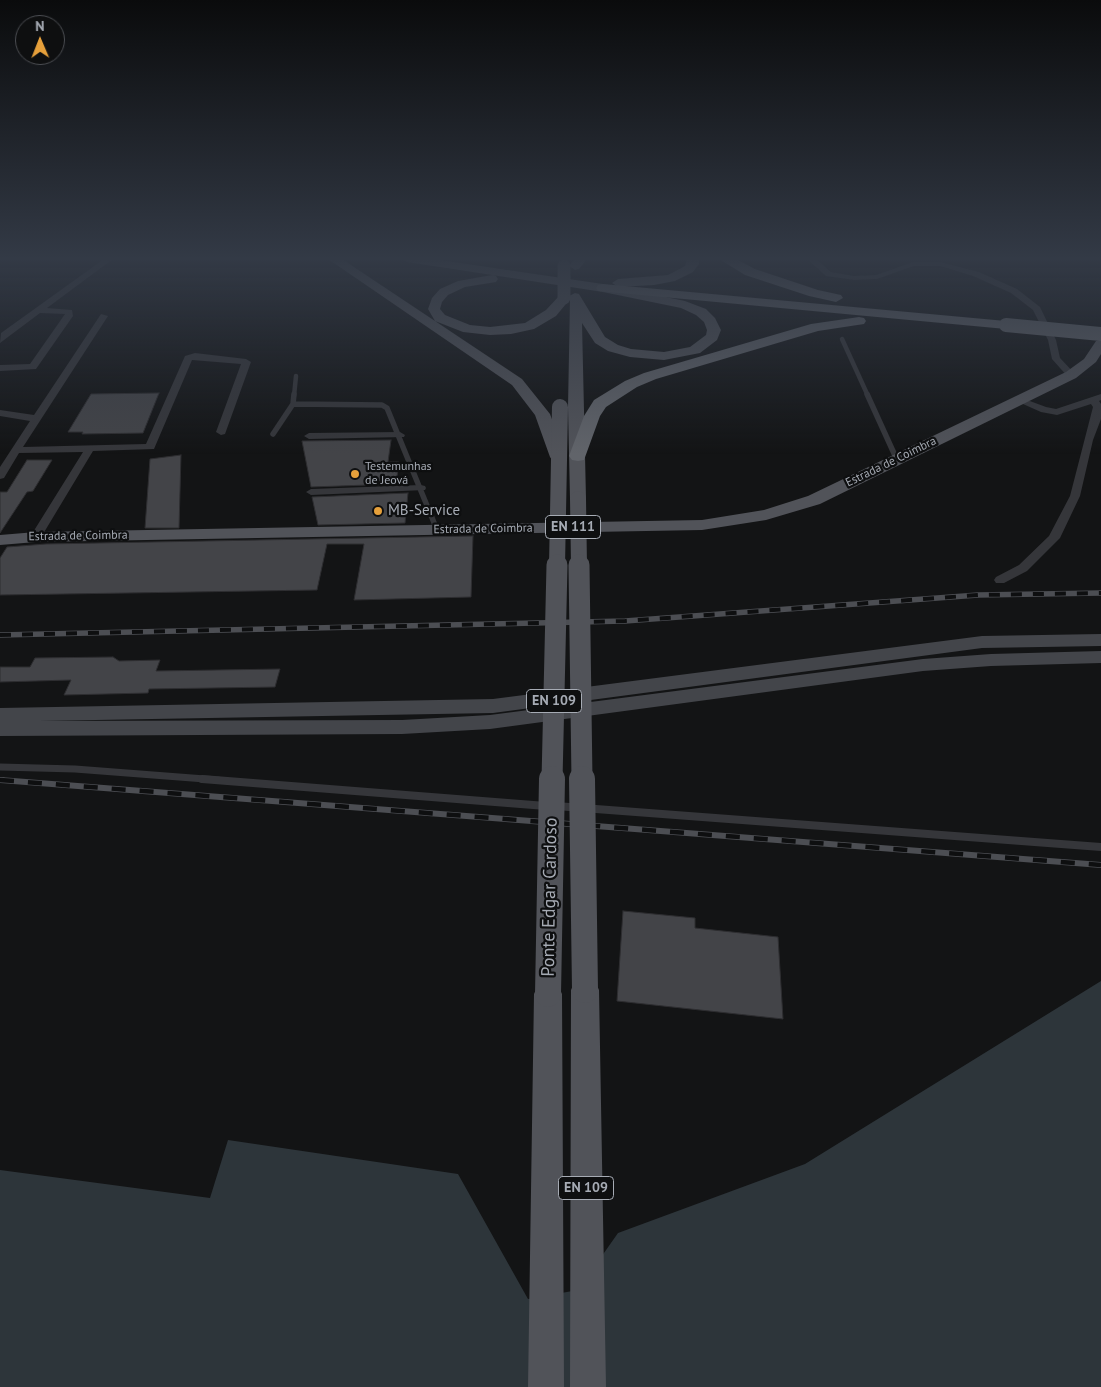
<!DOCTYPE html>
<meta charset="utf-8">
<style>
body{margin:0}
#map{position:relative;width:1101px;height:1387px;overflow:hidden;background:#131415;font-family:"PT Sans",sans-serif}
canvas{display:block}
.north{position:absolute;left:15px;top:15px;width:50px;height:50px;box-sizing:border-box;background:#0e0f10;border:1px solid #4b4d52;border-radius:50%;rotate:359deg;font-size:14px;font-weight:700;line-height:20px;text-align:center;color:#a6abb4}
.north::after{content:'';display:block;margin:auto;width:18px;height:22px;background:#e6a03b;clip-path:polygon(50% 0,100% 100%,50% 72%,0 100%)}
</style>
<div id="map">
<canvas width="1101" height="1387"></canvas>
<div class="north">N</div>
</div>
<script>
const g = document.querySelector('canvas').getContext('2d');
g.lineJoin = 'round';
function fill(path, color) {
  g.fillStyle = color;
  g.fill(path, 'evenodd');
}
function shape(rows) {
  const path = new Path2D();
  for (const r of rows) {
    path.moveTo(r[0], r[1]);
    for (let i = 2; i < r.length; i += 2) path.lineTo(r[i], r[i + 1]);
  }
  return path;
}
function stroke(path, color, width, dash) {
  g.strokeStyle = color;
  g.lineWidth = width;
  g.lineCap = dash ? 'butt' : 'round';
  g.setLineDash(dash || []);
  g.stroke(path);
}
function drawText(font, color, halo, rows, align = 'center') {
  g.font = font + ' "PT Sans",sans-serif';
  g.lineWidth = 4.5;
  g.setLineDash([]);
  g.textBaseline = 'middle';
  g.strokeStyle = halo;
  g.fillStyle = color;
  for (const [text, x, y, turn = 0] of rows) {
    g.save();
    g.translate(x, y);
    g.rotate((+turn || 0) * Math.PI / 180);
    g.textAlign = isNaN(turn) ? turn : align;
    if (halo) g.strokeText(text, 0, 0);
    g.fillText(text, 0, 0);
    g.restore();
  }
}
fill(shape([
 [1101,981,1101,1387,0,1387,0,1170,210,1198,228,1140,458,1174,528,1299,578,1290,618,1233,805,1164]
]), '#2d353a');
const building = shape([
 [159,393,143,433,82,434,83,432,68,432,91,394,159,393],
 [391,440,388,462,399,462,396,484,311,487,302,441,391,440],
 [181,455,179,528,145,528,150,459,181,455],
 [27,460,52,460,33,491,27,492,0,533,0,492,7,492,27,460],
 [408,493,405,523,318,525,312,497,408,493],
 [473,536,471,597,354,600,364,544,327,544,317,590,0,595,0,558,7,547,46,544,473,536],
 [113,657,119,661,160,660,156,671,280,669,275,687,149,689,148,693,64,695,71,680,0,682,0,667,30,667,35,658,113,657],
 [623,911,695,918,695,928,778,937,783,1019,617,1001,623,911]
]);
fill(building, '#434448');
stroke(building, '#2e2e31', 1);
stroke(shape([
 [842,339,868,396],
 [294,396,296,376]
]), '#35363a', 4.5);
stroke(shape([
 [867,394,897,460],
 [293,404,382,405,387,408,437,530],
 [273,434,293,404,294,394]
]), '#35363a', 5.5);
stroke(shape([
 [0,767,75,769,218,780]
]), '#35363a', 7);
stroke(shape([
 [202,779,546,806],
 [556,806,1101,847]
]), '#35363a', 8);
fill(shape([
 [104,259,113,259,47,308,72,310,73,316,36,369,0,371,0,365,30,364,65,314,40,313,0,343,1,333,104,259],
 [807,259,816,259,831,272,854,276,876,275,913,262,940,262,979,272,1017,289,1040,307,1056,340,1060,358,1076,375,1071,378,1068,377,1052,359,1048,340,1033,310,1011,293,973,276,940,266,914,266,877,279,854,280,826,276,807,259],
 [101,314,108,316,23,447,146,444,185,356,195,353,246,359,251,362,225,434,221,435,216,432,241,364,192,360,154,449,93,451,40,539,32,539,30,537,83,452,19,453,4,478,0,479,0,467,30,421,0,416,0,410,34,415,101,314],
 [1101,394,1101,400,1099,401,1101,404,1101,419,1093,440,1080,496,1060,538,1027,571,1004,583,996,583,994,580,996,577,1019,565,1049,536,1070,496,1093,407,1091,404,1057,415,1041,412,1014,400,1019,397,1046,407,1056,409,1101,394],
 [400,432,405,435,404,437,309,439,304,436,309,433,400,432],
 [421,485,425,486,426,488,425,490,311,495,306,492,311,489,421,485]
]), '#35363a');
fill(shape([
 [1101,634,1101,646,982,648,493,713,39,721,402,720,490,715,923,659,991,654,1101,651,1101,663,991,666,923,671,490,729,402,734,0,736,0,708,493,699,982,636,1101,634]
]), '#43454a');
fill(shape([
 [328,259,342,259,522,379,550,414,566,457,564,460,558,462,552,460,550,457,535,415,512,385,328,259],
 [401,259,433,259,603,284,685,301,706,309,715,318,721,330,717,340,700,353,664,360,630,357,608,351,595,343,582,323,586,499,584,503,578,504,572,503,570,499,568,407,570,299,556,316,534,329,511,334,490,335,463,332,435,321,428,309,432,298,440,289,458,281,492,275,496,276,498,279,496,282,465,287,448,295,442,302,440,309,445,315,470,325,490,327,525,323,546,310,560,295,564,294,569,296,575,293,579,294,605,337,618,345,631,349,664,352,690,347,706,335,707,330,704,322,696,315,681,308,603,292,407,262,401,259],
 [574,259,587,259,579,269,575,270,569,266,574,259],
 [687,259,699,259,699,264,693,272,675,281,654,285,618,287,612,283,618,279,668,275,685,266,687,259],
 [1101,340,1101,354,1096,362,1076,378,820,504,766,520,702,530,36,542,0,545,0,535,36,532,702,520,764,510,808,496,1066,372,1084,359,1096,341,1101,340],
 [585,977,595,981,599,990,606,1387,570,1387,571,990,575,981,585,977],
 [548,981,558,985,562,994,564,1387,528,1387,534,994,538,985,548,981]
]), '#515359');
fill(shape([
 [719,259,736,259,755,269,818,290,841,295,843,298,836,302,809,296,745,275,719,259],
 [603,284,1006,321,1011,322,1013,325,1011,328,1006,329,598,291,596,288,598,285,603,284],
 [859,317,864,318,866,321,864,324,818,331,656,379,637,387,606,407,600,416,584,460,578,461,572,460,569,456,584,416,594,400,625,381,644,373,811,324,859,317]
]), '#61646a');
const railFar1 = shape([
 [0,635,625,621,978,595,1101,593],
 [0,780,3,780]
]);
const rail = shape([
 [0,780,1101,865]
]);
stroke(railFar1, '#4c4e53', 5.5);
stroke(rail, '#4c4e53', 6);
stroke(railFar1, '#0e0f10', 4, [11]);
stroke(rail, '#0e0f10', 4.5, [14]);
stroke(shape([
 [564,266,564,298]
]), '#515359', 13);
stroke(shape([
 [578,499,579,566],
 [557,566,560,407]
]), '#515359', 16);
stroke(shape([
 [579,565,582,780],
 [552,780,557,565]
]), '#515359', 21);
stroke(shape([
 [582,779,585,990],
 [548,994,552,779]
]), '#515359', 26);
stroke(shape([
 [1006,325,1101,334]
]), '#61646a', 14);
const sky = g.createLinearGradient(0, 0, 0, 454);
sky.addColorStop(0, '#0a0b0c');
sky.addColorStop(0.57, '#333a46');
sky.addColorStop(1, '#333a4600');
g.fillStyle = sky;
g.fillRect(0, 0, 1101, 454);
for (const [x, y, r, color] of [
 [355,474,5,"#e6a03b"],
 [378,511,5,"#e6a03b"]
]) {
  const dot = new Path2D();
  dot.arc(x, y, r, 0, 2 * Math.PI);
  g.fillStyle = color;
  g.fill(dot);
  stroke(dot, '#0e0f10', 2);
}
drawText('12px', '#a6abb4', '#0e0f10', [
 ["Estrada de Coimbra",891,462,-26],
 ["Estrada de Coimbra",483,529,-1],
 ["Estrada de Coimbra",78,536,-1]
]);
drawText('12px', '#a6abb4', '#0e0f10', [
 ["Testemunhas",365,467],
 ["de Jeová",365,481]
], 'left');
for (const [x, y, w] of [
 [573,527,55],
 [554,701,55],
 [586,1188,55]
]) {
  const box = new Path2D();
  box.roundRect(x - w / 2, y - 11.5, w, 23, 4);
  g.fillStyle = '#0e0f10';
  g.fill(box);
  stroke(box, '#a6abb4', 1);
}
drawText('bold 14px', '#a6abb4', null, [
 ["EN 111",573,527],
 ["EN 109",554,701],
 ["EN 109",586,1188]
]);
drawText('15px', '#a6abb4', '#0e0f10', [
 ["MB-Service",388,511]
], 'left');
drawText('18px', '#a6abb4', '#0e0f10', [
 ["Ponte Edgar Cardoso",550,897,-89]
]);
</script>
